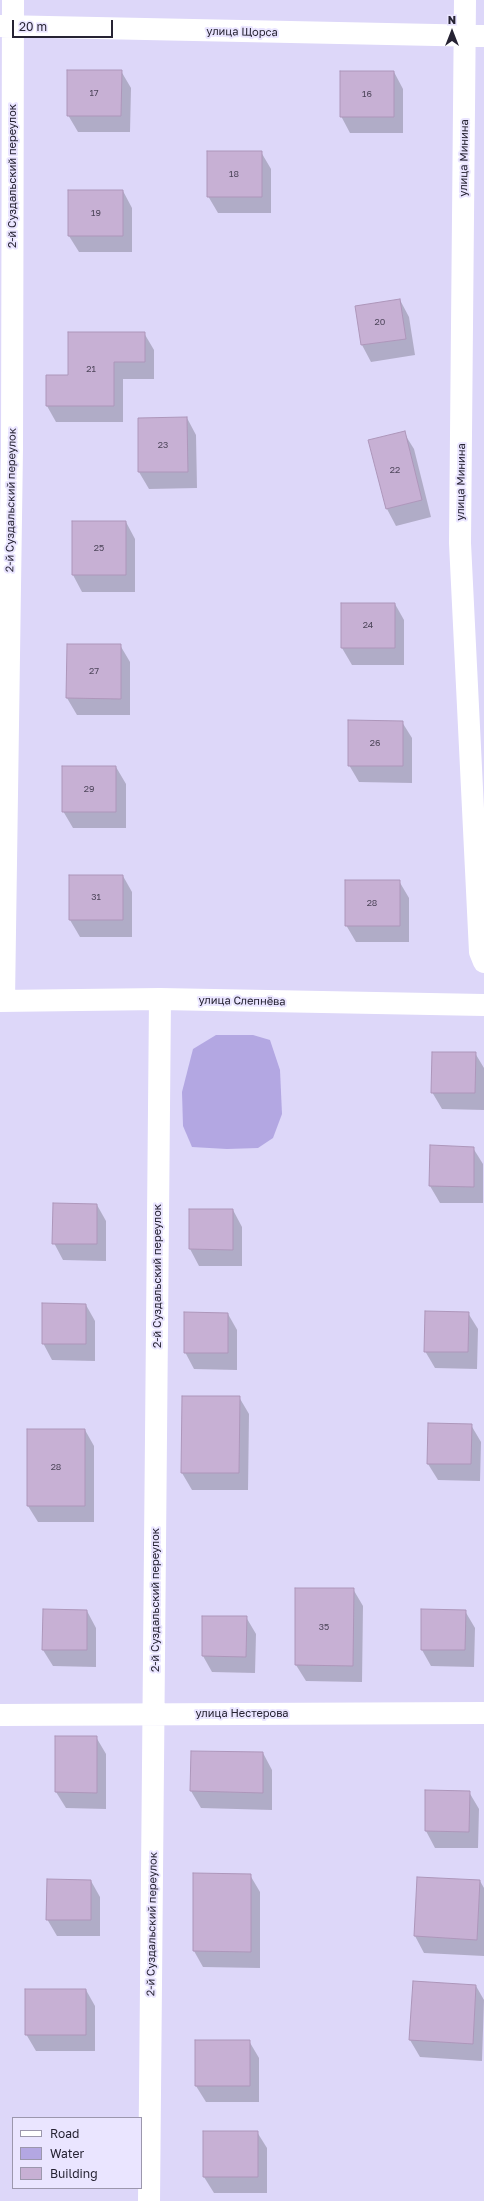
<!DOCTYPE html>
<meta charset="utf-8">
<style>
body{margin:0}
#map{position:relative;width:484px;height:2201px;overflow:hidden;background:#ddd7f9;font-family:"Golos Text",sans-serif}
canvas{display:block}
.legend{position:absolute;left:12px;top:2117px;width:130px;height:72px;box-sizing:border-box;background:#eae5ff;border:1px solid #9c97ad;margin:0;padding:5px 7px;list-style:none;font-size:12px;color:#262333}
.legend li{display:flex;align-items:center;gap:8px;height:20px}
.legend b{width:20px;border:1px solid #9c97ad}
.north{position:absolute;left:432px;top:12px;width:40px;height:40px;-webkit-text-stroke:3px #eae5ff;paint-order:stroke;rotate:0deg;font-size:11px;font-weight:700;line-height:16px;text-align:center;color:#262333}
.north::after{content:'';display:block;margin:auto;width:14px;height:18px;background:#262333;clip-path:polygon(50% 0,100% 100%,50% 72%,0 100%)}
.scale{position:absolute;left:12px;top:20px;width:101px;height:18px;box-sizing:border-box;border:2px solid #262333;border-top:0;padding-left:5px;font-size:12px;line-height:14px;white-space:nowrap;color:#262333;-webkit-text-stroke:3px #eae5ff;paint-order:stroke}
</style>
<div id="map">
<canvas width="484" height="2201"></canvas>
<ul class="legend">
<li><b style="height:5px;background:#fff"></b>Road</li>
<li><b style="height:11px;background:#b3a7e2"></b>Water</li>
<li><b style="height:11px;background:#c7b0d4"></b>Building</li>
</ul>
<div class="north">N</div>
<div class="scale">20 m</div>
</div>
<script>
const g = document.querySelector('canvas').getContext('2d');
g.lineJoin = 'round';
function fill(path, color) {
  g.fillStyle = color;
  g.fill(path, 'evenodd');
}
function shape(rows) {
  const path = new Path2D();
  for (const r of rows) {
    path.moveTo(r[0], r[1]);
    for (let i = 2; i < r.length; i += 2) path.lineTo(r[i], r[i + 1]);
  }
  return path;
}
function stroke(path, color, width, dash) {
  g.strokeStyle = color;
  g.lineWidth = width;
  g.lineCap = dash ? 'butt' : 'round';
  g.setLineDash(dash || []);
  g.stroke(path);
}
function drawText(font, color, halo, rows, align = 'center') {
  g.font = font + ' "Golos Text",sans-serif';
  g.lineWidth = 4;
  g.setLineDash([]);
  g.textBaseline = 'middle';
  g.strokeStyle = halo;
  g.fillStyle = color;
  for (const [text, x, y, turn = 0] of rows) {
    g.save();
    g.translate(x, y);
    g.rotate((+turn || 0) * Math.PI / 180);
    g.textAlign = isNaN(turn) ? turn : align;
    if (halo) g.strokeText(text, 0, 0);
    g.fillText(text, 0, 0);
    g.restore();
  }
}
fill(shape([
 [216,1035,253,1035,270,1040,280,1070,282,1114,273,1138,258,1148,227,1149,192,1147,183,1126,182,1092,193,1049]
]), '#b3a7e2');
fill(shape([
 [121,71,131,88,130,132,78,132,68,115],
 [394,72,403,89,403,133,350,133,341,116],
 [261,152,271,169,271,213,218,213,208,196],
 [123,191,132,208,132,252,79,252,69,236],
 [400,300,409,317,415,355,371,362,362,345,356,306],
 [144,333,154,350,154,379,123,379,123,422,56,422,47,406,69,376],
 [187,418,196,435,197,488,149,489,139,472,139,419],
 [404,433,414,449,431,517,396,526,387,509,370,441],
 [126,522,135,539,135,592,82,592,73,575],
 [395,604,404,620,404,665,352,665,342,648],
 [120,645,130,662,130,715,77,715,67,698],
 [402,722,412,738,412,783,359,782,349,765],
 [116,767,126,784,126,828,73,828,63,811],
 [123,876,132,892,132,937,80,937,70,920],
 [399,881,409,898,409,942,356,942,346,925],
 [475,1053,484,1068,484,1110,442,1109,432,1092],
 [431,1146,473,1148,483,1164,483,1203,440,1203,430,1186],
 [97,1205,106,1221,106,1261,63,1260,54,1243],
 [190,1210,233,1210,242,1227,242,1266,199,1266,190,1249],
 [86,1305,95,1321,95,1361,52,1360,43,1343],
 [468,1313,478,1329,477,1369,435,1368,425,1351],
 [228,1314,237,1330,237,1370,194,1369,185,1352],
 [183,1397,239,1397,249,1414,248,1490,192,1490,182,1473],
 [471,1425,481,1442,480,1481,438,1480,428,1464],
 [85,1430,94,1446,94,1522,38,1522,28,1506],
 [353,1589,363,1606,362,1682,306,1681,296,1665],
 [87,1611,96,1628,96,1667,53,1666,43,1650],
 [465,1611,475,1628,474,1667,431,1666,422,1650],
 [246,1617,256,1634,255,1673,212,1672,203,1656],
 [96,1737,106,1754,106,1809,66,1808,56,1792],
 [192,1752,263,1753,272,1770,272,1810,201,1808,191,1791],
 [426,1791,469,1792,479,1809,478,1848,435,1848,426,1831],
 [250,1875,260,1892,260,1968,203,1967,194,1951],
 [418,1878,480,1881,484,1888,484,1956,424,1953,415,1936],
 [91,1881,100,1897,100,1936,57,1936,47,1919],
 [476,1986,484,2000,482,2061,420,2057,410,2040],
 [86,1990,95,2006,95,2051,36,2051,26,2034],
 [249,2041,259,2058,259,2102,206,2102,196,2086],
 [257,2132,267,2148,267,2193,214,2193,204,2177]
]), '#0003');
const building = shape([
 [67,70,122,70,121,116,67,116,67,70],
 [340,71,394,71,394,117,340,117,340,71],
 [207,151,262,151,262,197,207,197,207,151],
 [68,190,123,190,123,236,68,236,68,190],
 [400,299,406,339,361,345,355,306,400,299],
 [68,332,145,332,145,362,114,362,114,406,46,406,46,375,68,375,68,332],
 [187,417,188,472,138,472,138,418,187,417],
 [405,431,422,500,386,509,368,440,405,431],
 [72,521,126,521,126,575,72,575,72,521],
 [341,603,395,603,395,648,341,648,341,603],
 [67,644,121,644,121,699,66,698,67,644],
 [348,720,403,721,403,766,348,766,348,720],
 [62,766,116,766,116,812,62,812,62,766],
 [69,875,123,875,123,920,69,920,69,875],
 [345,880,400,880,400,926,345,926,345,880],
 [432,1052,476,1052,475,1093,431,1093,432,1052],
 [430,1145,474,1147,474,1187,429,1186,430,1145],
 [53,1203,97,1204,97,1244,52,1244,53,1203],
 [189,1209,233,1209,233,1250,189,1249,189,1209],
 [42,1303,86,1304,86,1344,42,1344,42,1303],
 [425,1311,469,1312,468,1352,424,1352,425,1311],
 [184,1312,228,1313,228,1353,184,1353,184,1312],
 [182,1396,240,1396,239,1473,181,1473,182,1396],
 [428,1423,472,1424,471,1464,427,1464,428,1423],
 [27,1429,85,1429,85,1506,27,1506,27,1429],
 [295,1588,354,1588,353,1666,295,1665,295,1588],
 [43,1609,87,1610,87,1650,42,1650,43,1609],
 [421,1609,466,1610,465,1650,421,1650,421,1609],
 [202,1616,247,1616,246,1657,202,1656,202,1616],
 [55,1736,97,1736,97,1793,55,1792,55,1736],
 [191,1751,263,1752,263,1793,190,1791,191,1751],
 [425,1790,470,1791,469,1832,425,1831,425,1790],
 [193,1873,251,1874,251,1952,193,1951,193,1873],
 [417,1877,480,1880,477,1940,414,1936,417,1877],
 [47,1879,91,1880,91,1920,46,1920,47,1879],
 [413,1981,476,1985,473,2044,409,2040,413,1981],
 [25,1989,86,1989,86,2035,25,2035,25,1989],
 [195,2040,250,2040,250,2086,195,2086,195,2040],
 [203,2131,258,2131,258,2177,203,2177,203,2131]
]);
fill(building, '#c7b0d4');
stroke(building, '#ad96ba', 1);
stroke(shape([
 [465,0,460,543,480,952,484,962],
 [0,26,484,36],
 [4,1000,12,449,13,0],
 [0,1001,160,999,484,1005],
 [0,1715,484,1713],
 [149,2201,160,999]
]), '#fff', 22);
drawText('9px', '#4e465b', null, [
 ["17",94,93],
 ["16",367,94],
 ["18",234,174],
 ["19",96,213],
 ["20",380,322],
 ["21",91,369],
 ["23",163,445],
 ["22",395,470],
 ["25",99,548],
 ["24",368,625],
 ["27",94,671],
 ["26",375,743],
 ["29",89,789],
 ["31",96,897],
 ["28",372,903],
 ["28",56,1467],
 ["35",324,1627]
]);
drawText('11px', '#262333', '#eae5ff', [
 ["улица Щорса",242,32,1],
 ["улица Минина",464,158,-89],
 ["2-й Суздальский переулок",13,176,-90],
 ["улица Минина",461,482,-89],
 ["2-й Суздальский переулок",11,500,-89],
 ["улица Слепнёва",242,1001,1],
 ["2-й Суздальский переулок",158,1276,-90],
 ["2-й Суздальский переулок",156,1600,-90],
 ["улица Нестерова",242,1714],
 ["2-й Суздальский переулок",152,1924,-89]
]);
</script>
